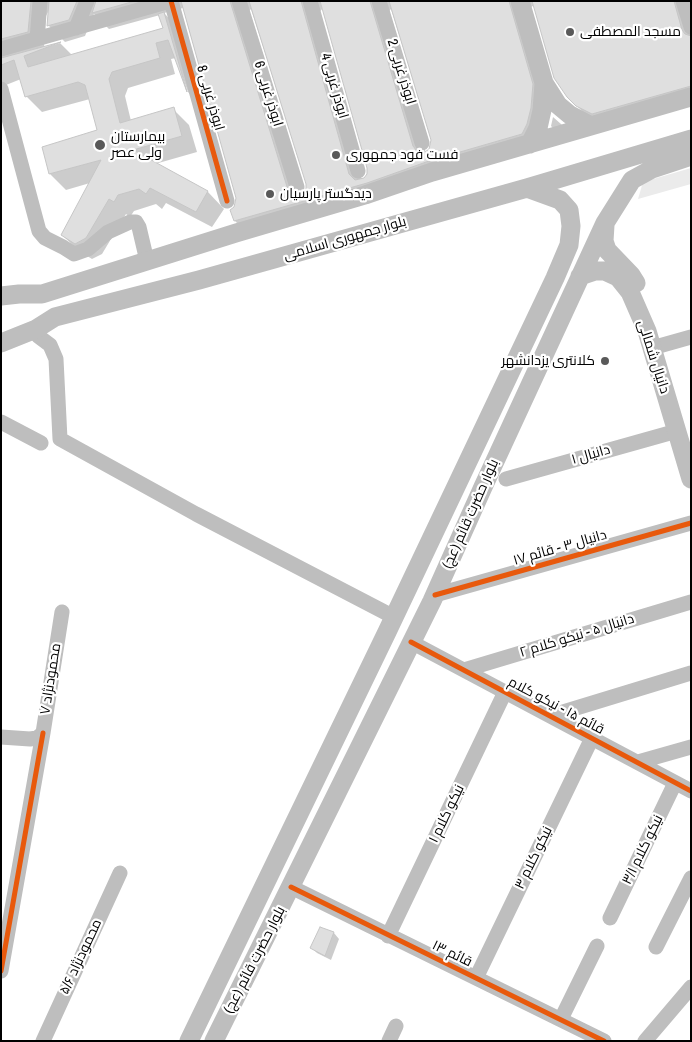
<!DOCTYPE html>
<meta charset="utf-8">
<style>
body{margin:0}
#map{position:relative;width:692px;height:1042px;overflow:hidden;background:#fff;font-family:"Archivo Narrow",sans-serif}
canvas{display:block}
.frame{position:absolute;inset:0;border:2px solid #000;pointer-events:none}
</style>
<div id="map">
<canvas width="692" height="1042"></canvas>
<div class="frame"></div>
</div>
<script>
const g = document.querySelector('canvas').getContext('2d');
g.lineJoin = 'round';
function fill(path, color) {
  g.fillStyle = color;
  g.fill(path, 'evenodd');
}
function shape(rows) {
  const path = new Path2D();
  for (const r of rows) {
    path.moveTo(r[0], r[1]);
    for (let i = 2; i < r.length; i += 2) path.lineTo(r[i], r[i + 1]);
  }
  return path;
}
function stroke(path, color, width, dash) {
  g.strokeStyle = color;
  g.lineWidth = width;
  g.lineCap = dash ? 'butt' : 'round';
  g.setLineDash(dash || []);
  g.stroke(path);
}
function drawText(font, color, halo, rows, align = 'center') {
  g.font = font + ' "Archivo Narrow",Cairo,sans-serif';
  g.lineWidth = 4.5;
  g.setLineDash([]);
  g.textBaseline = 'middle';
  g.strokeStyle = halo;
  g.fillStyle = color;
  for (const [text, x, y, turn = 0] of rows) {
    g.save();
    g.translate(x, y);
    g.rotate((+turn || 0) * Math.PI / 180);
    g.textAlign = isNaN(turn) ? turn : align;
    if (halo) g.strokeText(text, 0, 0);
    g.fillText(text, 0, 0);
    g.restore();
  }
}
fill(shape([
 [691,168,691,184,638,199,643,182]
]), '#ebebeb');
fill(shape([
 [1,1,691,1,691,106,609,129,584,113,568,97,534,5,528,10,546,125,445,177,251,237,235,221,237,198,183,8,164,13,180,30,201,105,188,92,176,58,171,59,175,74,128,88,125,96,131,121,173,109,189,125,197,152,155,164,208,192,224,209,212,227,166,203,162,209,156,204,134,211,130,217,126,214,102,254,92,259,79,251,62,235,90,183,66,190,50,174,44,148,98,131,90,99,42,112,26,96,21,79,1,87],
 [323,8,368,168,366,178,362,181,317,21,317,15],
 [251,9,307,184,305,194,301,197,246,21,246,15],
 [391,9,432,140,430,150,426,153,386,21,386,15],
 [49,10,49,26,65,42,85,36,94,14,109,29,160,15,165,28,73,56,60,43,44,48,46,16],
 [553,117,561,124,576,139,567,142,551,126],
 [321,929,334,933,339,939,331,960,317,953,312,948]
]), '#0003');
const building = shape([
 [1,1,31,1,28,32,1,39,1,1],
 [49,1,77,1,69,20,47,26,49,1],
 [96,1,135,1,92,13,96,1],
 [181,1,230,1,288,190,294,196,299,196,304,194,306,190,306,184,249,1,301,1,349,174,355,180,364,178,367,174,367,168,320,1,370,1,413,146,416,150,420,152,425,152,429,149,431,140,389,1,509,1,533,84,531,108,527,124,522,134,429,161,367,183,234,221,230,210,234,207,236,198,181,1],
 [532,1,674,1,682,30,685,34,691,36,691,86,592,114,576,106,567,97,554,78,532,1],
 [164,12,187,92,168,40,156,43,160,58,112,72,109,79,120,123,174,107,182,136,133,150,208,191,196,212,150,188,146,194,139,189,118,195,114,202,109,199,86,238,75,244,61,235,101,160,49,174,42,147,97,130,85,85,78,82,25,97,14,60,1,65,1,58,61,42,24,56,28,67,163,28,158,14,164,12],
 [320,927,334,932,325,956,310,948,320,927]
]);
fill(building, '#dfdfdf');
stroke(building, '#c6c6c6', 1);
stroke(shape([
 [171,1,227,201],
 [239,1,297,187],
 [310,1,358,171],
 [379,1,422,143],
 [683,1,691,27],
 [76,28,87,1],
 [37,39,40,1],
 [1,49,170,1],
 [1,89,39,231,45,238,63,247,74,254,88,249,108,232,130,222,136,222,139,227,147,261],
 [36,329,38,336,50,345,56,359,60,439,196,514,394,617],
 [659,346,691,337],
 [1,422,41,443],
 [506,479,677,431],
 [435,595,691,523],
 [411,642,691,791],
 [464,670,691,602],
 [550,716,691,673],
 [1,737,30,739,37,738,43,733,62,612],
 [638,762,691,747],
 [291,887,604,1041],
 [610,918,675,783],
 [388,936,505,692],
 [656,947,691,878],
 [1,971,43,733],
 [476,978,592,738],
 [561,1019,597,946],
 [43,1041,120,873],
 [389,1041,396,1026],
 [645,1041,691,987]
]), '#bebebe', 15);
stroke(shape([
 [520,1,544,83,558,105,570,115,591,126],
 [530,144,538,128,542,110,544,83],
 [605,225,604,241,607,250,631,275,636,283],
 [580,276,595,271,605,271,618,277,630,292,647,331,691,479],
 [1,296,19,294,42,294,236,233,365,195,432,172,691,97],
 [1,343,36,329,55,317,199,280,527,188,691,139],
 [189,1041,387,632,555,278,569,245,571,226,569,210,560,200,527,188],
 [214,1041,432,601,483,487,605,223,632,180,652,169,691,156]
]), '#bebebe', 19);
stroke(shape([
 [171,1,227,201],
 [435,595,691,523],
 [411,642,691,791],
 [291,887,604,1041],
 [1,971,43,733]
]), '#e8590c', 5);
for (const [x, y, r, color] of [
 [570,32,5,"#595959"],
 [100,145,6,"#595959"],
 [336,155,5,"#595959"],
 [270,194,5,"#595959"],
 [605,361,5,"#595959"]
]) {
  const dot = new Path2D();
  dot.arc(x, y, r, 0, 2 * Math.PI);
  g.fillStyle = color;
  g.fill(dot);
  stroke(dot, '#fff', 2);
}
drawText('14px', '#000', '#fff', [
 ["مسجد المصطفی",580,32],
 ["بیمارستان",111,137],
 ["ولی عصر",111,153],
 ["فست فود جمهوری",346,155],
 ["دیدگستر پارسیان",280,194],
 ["کلانتری یزدانشهر",595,361,"right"]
], 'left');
drawText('14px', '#000', '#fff', [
 ["ابوذر غربی 2",401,72,73],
 ["ابوذر غربی 4",334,86,74],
 ["ابوذر غربی 6",268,94,73],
 ["ابوذر غربی 8",210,98,74],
 ["بلوار جمهوری اسلامی",345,239,-16],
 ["دانیال شمالی",653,357,72],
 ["دانیال ۱",591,455,-16],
 ["بلوار حضرت قائم (عج)",471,514,-66],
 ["دانیال ۳ - قائم ۱۷",560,548,-16],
 ["دانیال ۵ - نیکو کلام ۲",577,636,-17],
 ["محمودنژاد ۷",51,679,-81],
 ["قائم ۱۵ - نیکو کلام",556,706,28],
 ["نیکو کلام ۱",447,814,-64],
 ["نیکو کلام ۳/۱",643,850,-64],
 ["نیکو کلام ۳",534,858,-64],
 ["قائم ۱۳",452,954,26],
 ["محمودنژاد ۵/۶",81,957,-65],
 ["بلوار حضرت قائم (عج)",255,960,-63]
]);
</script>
